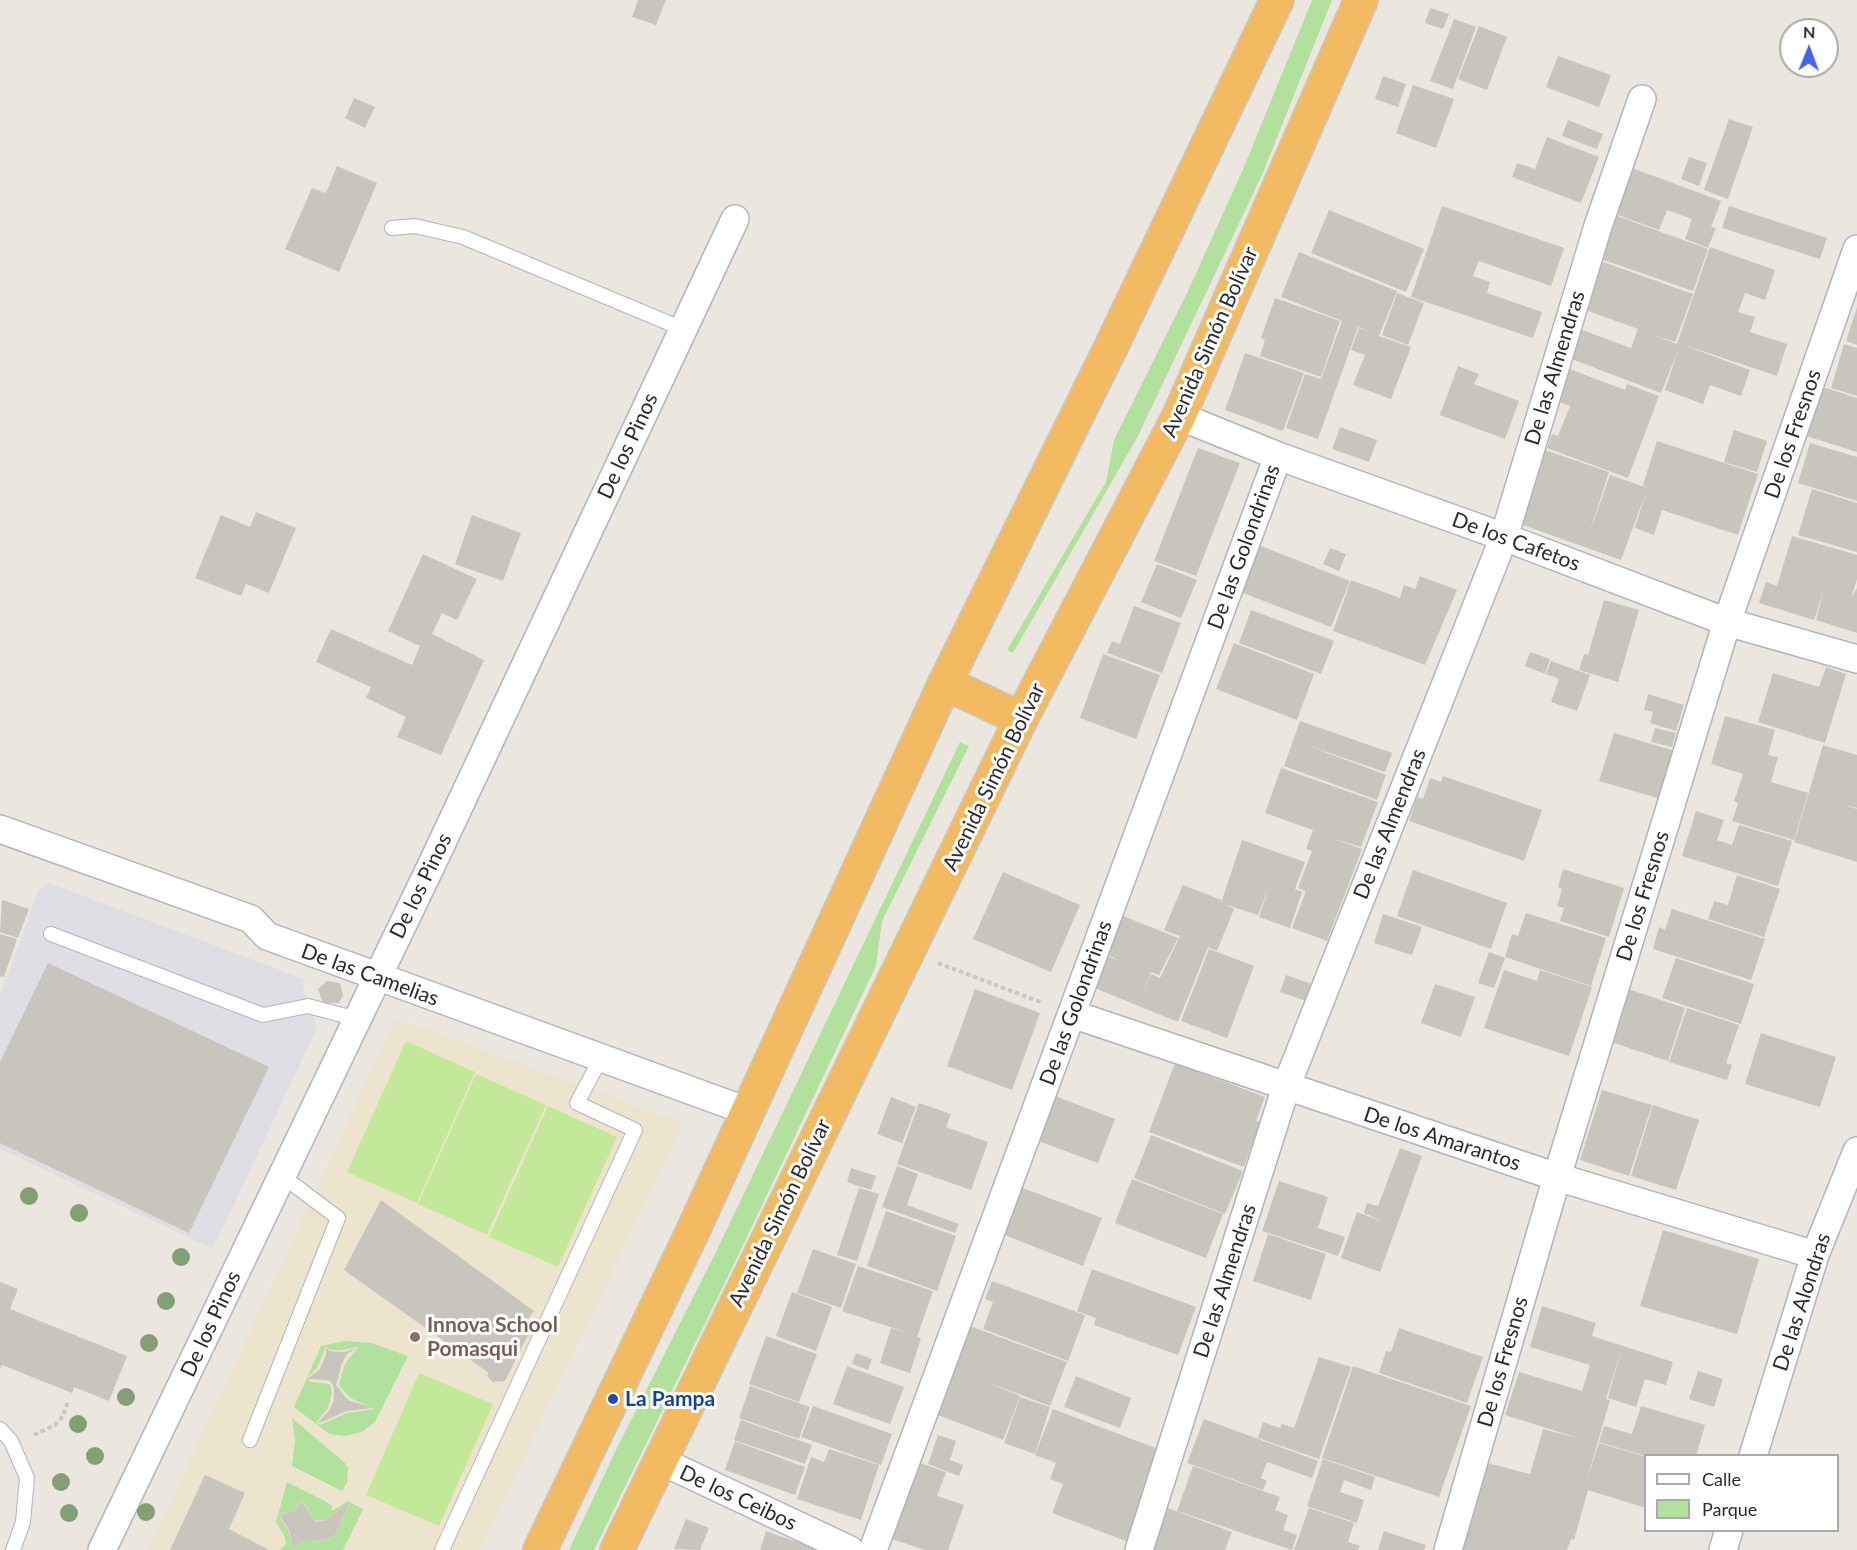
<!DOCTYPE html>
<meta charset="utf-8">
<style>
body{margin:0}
#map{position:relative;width:1857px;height:1550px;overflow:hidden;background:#ece7de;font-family:Lato,sans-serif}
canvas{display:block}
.legend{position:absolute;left:1644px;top:1454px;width:195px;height:78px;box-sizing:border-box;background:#fff;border:2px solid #aaa;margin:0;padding:8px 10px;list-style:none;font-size:18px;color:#2b2b2b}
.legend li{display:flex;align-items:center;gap:12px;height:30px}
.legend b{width:30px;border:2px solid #aaa}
.north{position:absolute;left:1779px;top:18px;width:60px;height:60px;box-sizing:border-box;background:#fff;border:2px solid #aaa;border-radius:50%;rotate:1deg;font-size:16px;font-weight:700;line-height:24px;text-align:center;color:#2b2b2b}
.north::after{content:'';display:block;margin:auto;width:21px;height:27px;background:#4561f3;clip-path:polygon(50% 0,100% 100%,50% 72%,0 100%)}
</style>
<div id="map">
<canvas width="1857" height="1550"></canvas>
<ul class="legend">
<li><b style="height:8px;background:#fff"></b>Calle</li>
<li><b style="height:16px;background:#b2e19d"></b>Parque</li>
</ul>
<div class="north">N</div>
</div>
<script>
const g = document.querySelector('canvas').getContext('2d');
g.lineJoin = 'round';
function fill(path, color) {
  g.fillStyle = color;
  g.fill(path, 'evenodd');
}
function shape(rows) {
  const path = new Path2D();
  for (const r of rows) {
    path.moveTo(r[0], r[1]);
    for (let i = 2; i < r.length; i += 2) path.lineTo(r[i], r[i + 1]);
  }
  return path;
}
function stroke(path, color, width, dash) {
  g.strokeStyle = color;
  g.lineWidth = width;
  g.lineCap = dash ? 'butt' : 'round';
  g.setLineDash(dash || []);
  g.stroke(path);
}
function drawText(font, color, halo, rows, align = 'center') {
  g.font = font + ' Lato,sans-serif';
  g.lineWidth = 6;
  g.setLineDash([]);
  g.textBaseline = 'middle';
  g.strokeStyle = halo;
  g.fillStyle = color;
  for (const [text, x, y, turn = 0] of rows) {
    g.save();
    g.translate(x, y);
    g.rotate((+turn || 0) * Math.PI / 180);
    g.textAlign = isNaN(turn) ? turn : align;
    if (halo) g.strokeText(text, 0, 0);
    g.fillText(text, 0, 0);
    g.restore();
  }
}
fill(shape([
 [49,883,304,979,303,986,317,1028,213,1249,0,1149,0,996,39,889]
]), '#e0dee5');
fill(shape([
 [396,1018,683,1123,480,1550,148,1550]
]), '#ede4ce');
fill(shape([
 [1312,0,1332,0,1262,175,1137,438,1013,653,1007,650,1106,482,1114,440,1188,291,1244,167],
 [960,742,969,746,882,921,876,966,734,1264,594,1550,569,1550,615,1452,714,1256],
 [345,1341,372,1343,408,1356,375,1422,362,1432,345,1436,329,1434,294,1407,321,1346],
 [326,1346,330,1350,343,1350,358,1347,345,1364,339,1385,350,1398,375,1409,347,1413,320,1425,316,1423,328,1408,332,1393,330,1384,311,1382,307,1378,317,1368],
 [292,1418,345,1463,348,1468,347,1482,342,1491,292,1466,295,1441],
 [287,1482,325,1501,332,1506,332,1511,348,1501,363,1509,343,1550,280,1550,286,1544,285,1537,276,1522],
 [302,1500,315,1521,325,1520,349,1504,335,1535,329,1539,303,1542,293,1548,288,1530,279,1516,294,1511]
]), '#b2e19d');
fill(shape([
 [406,1041,475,1072,417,1203,347,1172],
 [476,1074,546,1105,487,1235,418,1204],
 [548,1106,617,1137,558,1267,489,1237],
 [419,1373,493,1404,439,1526,366,1495]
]), '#c4e899');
fill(shape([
 [638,0,666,0,656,25,632,17],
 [1430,8,1449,14,1443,29,1425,23],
 [1454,19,1476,27,1453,89,1430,81],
 [1479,26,1507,37,1487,90,1458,79],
 [1558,56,1611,75,1599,107,1546,87],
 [1383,76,1406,84,1398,107,1375,99],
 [1413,85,1454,99,1436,148,1396,133],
 [354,98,375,107,365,128,345,118],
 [1729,119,1753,127,1728,199,1704,190],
 [1568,120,1603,134,1597,149,1562,136],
 [1547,137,1599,157,1581,203,1512,177,1517,163,1535,169],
 [1689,157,1707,163,1699,186,1681,179],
 [1624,165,1721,201,1711,227,1716,228,1708,248,1685,239,1692,219,1667,210,1659,230,1607,211],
 [337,166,377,183,339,272,285,249,312,188,326,193],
 [1442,206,1564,248,1551,286,1479,261,1473,276,1490,282,1487,293,1542,312,1533,338,1411,297],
 [1729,206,1827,238,1820,259,1722,228],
 [1329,210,1424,249,1406,292,1311,253],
 [1617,216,1708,249,1693,291,1601,259],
 [1710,247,1775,270,1765,300,1745,293,1738,312,1755,317,1750,332,1787,344,1777,376,1681,344,1750,370,1741,396,1710,385,1703,404,1665,390,1678,350,1661,393,1566,357,1577,328,1631,348,1638,329,1580,308,1592,258,1693,294,1675,342,1651,334,1677,344],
 [1299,252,1397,291,1379,336,1411,347,1391,399,1353,385,1365,355,1351,350,1359,328,1369,331,1358,327,1318,439,1286,428,1305,374,1321,379,1342,321,1281,297],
 [1397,293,1424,303,1408,345,1382,335],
 [1275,298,1340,321,1321,377,1260,356,1265,340,1261,338],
 [1857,307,1857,345,1846,341],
 [1844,344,1857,348,1857,396,1831,388],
 [1245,353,1304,373,1283,431,1225,410],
 [1458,366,1479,374,1474,384,1519,401,1505,439,1440,415],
 [1567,368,1625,390,1627,384,1659,396,1628,478,1547,448,1552,434,1558,436,1570,406,1554,400],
 [1816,385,1857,398,1857,452,1800,434],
 [1340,427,1377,440,1369,462,1332,449],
 [1734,430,1767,441,1757,472,1724,462],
 [1657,441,1758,474,1738,535,1662,510,1654,535,1635,528,1645,495,1621,560,1520,524,1545,450,1609,472,1588,537,1610,475,1648,488,1643,485],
 [1810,443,1857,457,1857,501,1798,483],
 [1198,448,1240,463,1196,576,1154,561],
 [1812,489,1857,503,1857,552,1798,535],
 [256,512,296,528,269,593,246,584,241,596,195,578,221,515,250,527],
 [472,515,521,533,503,581,455,564],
 [1792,536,1857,555,1857,579,1851,598,1857,588,1857,633,1816,620,1823,593,1814,620,1759,603,1766,582,1777,586],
 [1251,542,1350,581,1331,627,1233,589],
 [1330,548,1346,554,1339,571,1323,564],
 [423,554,477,579,457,620,442,613,432,634,484,660,441,755,397,737,406,717,366,698,371,687,316,662,331,629,412,665,420,646,388,631],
 [1157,564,1197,580,1181,618,1141,602],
 [1420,576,1457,590,1425,665,1333,631,1351,580,1400,598,1404,585,1415,589],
 [1604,600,1639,610,1618,682,1579,670,1584,654,1588,655],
 [1134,606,1181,623,1162,673,1107,653,1112,641,1120,644],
 [1251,610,1334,641,1321,674,1239,643],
 [1234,643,1314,674,1297,720,1216,689],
 [1530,652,1550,659,1545,674,1525,666],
 [1103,654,1160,675,1136,739,1080,718],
 [1551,661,1590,675,1577,711,1551,702,1559,679,1546,674],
 [1826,667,1846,674,1825,743,1758,722,1773,673,1819,687],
 [1648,694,1684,705,1676,731,1650,723,1653,712,1644,710],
 [1725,716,1775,730,1768,755,1778,757,1771,782,1808,793,1794,840,1732,821,1738,803,1734,801,1743,774,1711,764],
 [1300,721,1392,753,1385,772,1306,745,1386,775,1377,800,1284,766],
 [1655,728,1676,733,1672,747,1651,742],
 [1614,733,1675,751,1661,799,1599,781],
 [1823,745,1857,755,1857,808,1843,805,1857,809,1857,862,1794,842],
 [1281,768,1378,802,1361,847,1331,838,1362,849,1327,941,1292,928,1306,891,1298,888,1312,851,1306,849,1313,830,1265,813],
 [1443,776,1542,810,1524,861,1409,821,1417,797,1423,799,1430,778,1441,782],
 [1696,811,1724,820,1717,840,1732,845,1739,825,1792,841,1778,886,1682,856],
 [1242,840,1305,862,1295,889,1302,892,1290,928,1259,917,1269,887,1258,915,1224,904,1234,909,1217,951,1208,947,1178,1022,1092,987,1104,955,1120,961,1106,954,1121,915,1178,938,1159,975,1151,972,1143,996,1151,974,1160,978,1180,936,1164,930,1183,885,1221,900,1221,903],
 [1563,869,1624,888,1609,937,1560,921,1564,908,1557,906,1562,889,1558,887],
 [1413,870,1507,903,1491,949,1397,916],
 [1003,872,1080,905,1051,972,973,939],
 [1737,875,1780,889,1764,937,1708,919,1714,901,1728,905],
 [2,900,29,909,18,938,0,932],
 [1672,909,1765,939,1751,980,1653,949,1659,927,1665,930],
 [1526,913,1606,938,1591,986,1505,957,1512,934,1518,936],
 [1383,914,1422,927,1412,955,1374,943],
 [0,934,17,939,4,977,0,976],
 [1209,949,1254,966,1227,1038,1181,1021],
 [1489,952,1505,958,1494,988,1478,983],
 [1676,958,1754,984,1741,1024,1662,998],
 [48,963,269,1067,189,1233,0,1143,0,1062],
 [1504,970,1537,981,1540,970,1592,987,1569,1056,1484,1028],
 [1286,975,1315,985,1309,1002,1280,992],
 [327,981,340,983,343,995,339,1003,323,1003,318,989],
 [1435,984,1475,997,1461,1037,1421,1023],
 [975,989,1040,1013,1012,1090,947,1066],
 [1628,989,1685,1008,1668,1061,1611,1042],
 [1687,1008,1739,1025,1726,1063,1732,1065,1727,1080,1669,1062],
 [1761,1033,1836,1057,1820,1107,1745,1084],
 [1175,1063,1265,1097,1256,1121,1260,1122,1244,1167,1149,1132],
 [1602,1090,1652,1105,1629,1176,1580,1160],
 [1055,1096,1115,1119,1098,1163,1038,1141],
 [891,1097,916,1107,902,1143,877,1134],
 [919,1103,951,1114,946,1127,988,1142,971,1190,897,1164],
 [1653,1105,1699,1120,1676,1190,1631,1176],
 [1151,1135,1243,1171,1225,1214,1134,1178],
 [1400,1148,1422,1156,1380,1272,1341,1258,1357,1212,1384,1222,1364,1213,1367,1203,1378,1206],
 [897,1166,918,1174,907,1205,959,1224,955,1233,882,1207],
 [851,1168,876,1176,871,1190,847,1182],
 [1132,1179,1223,1214,1206,1258,1115,1223],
 [1279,1181,1328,1197,1318,1228,1345,1237,1338,1256,1262,1231],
 [1015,1185,1102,1218,1083,1266,997,1232],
 [859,1188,879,1194,857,1261,837,1255],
 [381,1200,534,1311,527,1320,533,1325,505,1381,493,1382,487,1376,489,1373,344,1270],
 [886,1211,956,1236,937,1291,867,1266],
 [1663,1230,1759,1259,1737,1334,1640,1306],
 [1268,1234,1326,1254,1311,1300,1253,1281],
 [813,1249,856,1264,841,1308,797,1293],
 [858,1266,933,1291,917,1337,921,1338,910,1373,880,1363,891,1328,914,1335,842,1311],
 [1092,1269,1196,1307,1178,1355,1094,1325,1096,1318,1077,1311],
 [992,1281,1085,1315,1068,1361,983,1329,993,1302,985,1299],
 [0,1282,18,1289,10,1309,127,1356,109,1401,74,1387,72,1393,2,1365,0,1369],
 [792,1292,832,1307,816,1351,776,1336],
 [1542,1306,1596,1323,1592,1336,1673,1362,1666,1385,1645,1379,1636,1407,1608,1398,1621,1350,1606,1399,1610,1400,1587,1479,1599,1443,1646,1457,1646,1508,1588,1490,1574,1540,1571,1539,1567,1550,1460,1550,1484,1462,1530,1474,1543,1429,1581,1439,1505,1415,1519,1372,1582,1391,1590,1365,1530,1347],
 [959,1322,1067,1362,1050,1406,984,1381,1020,1396,1003,1440,925,1410],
 [1399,1328,1483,1357,1467,1403,1379,1373,1386,1351,1391,1352],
 [766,1336,817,1354,799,1402,749,1384],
 [326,1346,329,1351,344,1352,357,1348,347,1354,342,1363,336,1385,348,1400,373,1408,347,1411,317,1424,330,1409,334,1400,334,1388,331,1382,326,1380,307,1379,320,1369,326,1355],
 [856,1353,872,1359,868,1370,852,1364],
 [1319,1357,1351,1367,1319,1459,1258,1438,1263,1422,1280,1428,1282,1424,1294,1428],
 [847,1366,904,1387,890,1424,833,1404],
 [1353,1366,1471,1406,1439,1497,1322,1458],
 [1698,1371,1723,1379,1714,1407,1689,1399],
 [1076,1376,1131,1398,1120,1428,1064,1407],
 [750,1386,810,1407,799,1439,739,1418],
 [1020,1397,1050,1407,1035,1454,1004,1443],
 [813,1406,892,1434,881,1465,801,1437],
 [1641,1406,1705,1425,1696,1456,1645,1456,1599,1442,1604,1426,1632,1434],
 [1053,1409,1166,1452,1131,1543,1052,1513,1063,1484,1050,1479,1056,1463,1035,1455],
 [1204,1419,1318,1461,1312,1478,1267,1462,1261,1478,1267,1481,1263,1490,1187,1463],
 [741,1420,812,1445,805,1464,734,1440],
 [938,1435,956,1441,950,1460,963,1465,959,1476,928,1464],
 [735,1441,805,1467,795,1495,725,1470],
 [829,1449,879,1465,861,1520,797,1499,811,1457,824,1462],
 [1323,1459,1375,1477,1371,1490,1344,1480,1340,1492,1364,1500,1357,1523,1307,1506],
 [918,1462,946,1472,937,1496,964,1505,948,1550,925,1550,892,1539],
 [1193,1466,1280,1497,1275,1510,1288,1515,1283,1530,1297,1535,1292,1550,1177,1511],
 [205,1475,245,1493,229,1529,269,1550,170,1550],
 [302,1501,315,1522,326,1520,349,1503,335,1535,328,1539,303,1542,293,1548,289,1530,280,1516,294,1511],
 [1168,1508,1232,1532,1225,1550,1153,1550],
 [1309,1508,1354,1523,1348,1542,1360,1546,1358,1550,1294,1550],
 [686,1519,709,1528,700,1550,674,1549],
 [766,1531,820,1550,760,1550],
 [1384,1531,1426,1545,1424,1550,1378,1550]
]), '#c8c5bc');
const service = shape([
 [392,228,415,226,463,237,683,329],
 [51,934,263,1015,308,1006,357,1019],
 [0,1429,11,1441,27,1478,23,1522,13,1550],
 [250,1440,338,1218,281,1175],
 [442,1550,635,1130,577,1103,600,1060]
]);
const minor = shape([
 [1179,416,1278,456,1504,537,1727,622,1857,659],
 [0,829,251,919,267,936,747,1111],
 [1072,1014,1557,1177,1815,1255],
 [1753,1456,1815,1255,1857,1151],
 [659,1460,850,1550],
 [102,1550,432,864,735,219],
 [873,1550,1278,456],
 [1139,1550,1286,1087,1504,537,1598,226,1642,99],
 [1448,1550,1557,1177,1727,622,1857,249],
 [1723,1550,1729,1530]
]);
const trunk = shape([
 [945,683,1021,719],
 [540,1550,691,1235,945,683,1111,347,1277,0],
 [617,1550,1021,719,1179,416,1361,0]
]);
stroke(service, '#b1b4be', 16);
stroke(minor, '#b1b4be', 30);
stroke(trunk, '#c8c8c8', 36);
stroke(shape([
 [938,963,1043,1003],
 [34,1435,55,1425,63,1416,68,1401]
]), '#c8c8c8', 4, [4.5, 3]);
stroke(service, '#fff', 14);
stroke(minor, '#fff', 27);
stroke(trunk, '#f2ba61', 33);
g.fillStyle = '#82a074';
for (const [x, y] of [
 [29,1196],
 [79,1213],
 [181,1257],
 [166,1301],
 [149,1343],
 [126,1397],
 [78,1424],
 [95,1456],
 [61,1482],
 [146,1512],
 [69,1513]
]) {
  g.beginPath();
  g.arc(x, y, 9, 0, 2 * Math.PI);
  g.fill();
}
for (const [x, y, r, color] of [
 [415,1337,6,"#8d6e63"],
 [613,1399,6,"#1a4fb4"]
]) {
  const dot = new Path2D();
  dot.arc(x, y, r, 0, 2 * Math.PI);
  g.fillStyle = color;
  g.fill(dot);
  stroke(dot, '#fff', 2);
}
drawText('21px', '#2b2b2b', '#fff', [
 ["Avenida Simón Bolívar",1210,342,-66],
 ["De las Almendras",1555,368,-73],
 ["De los Fresnos",1793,434,-71],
 ["De los Pinos",628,446,-65],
 ["De los Cafetos",1516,542,20],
 ["De las Golondrinas",1244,547,-70],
 ["Avenida Simón Bolívar",994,777,-64],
 ["De las Almendras",1390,824,-68],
 ["De los Pinos",421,886,-64],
 ["De los Fresnos",1643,896,-73],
 ["De las Camelias",370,975,20],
 ["De las Golondrinas",1076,1003,-70],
 ["De los Amarantos",1442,1139,18],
 ["Avenida Simón Bolívar",780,1213,-64],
 ["De las Almendras",1225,1281,-72],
 ["De las Alondras",1802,1302,-72],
 ["De los Pinos",211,1324,-65],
 ["De los Fresnos",1503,1362,-74],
 ["De los Ceibos",738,1498,25]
]);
drawText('bold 21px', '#785e54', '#fff', [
 ["Innova School",427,1325],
 ["Pomasqui",427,1349]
], 'left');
drawText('bold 21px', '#164399', '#fff', [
 ["La Pampa",625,1399]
], 'left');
</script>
